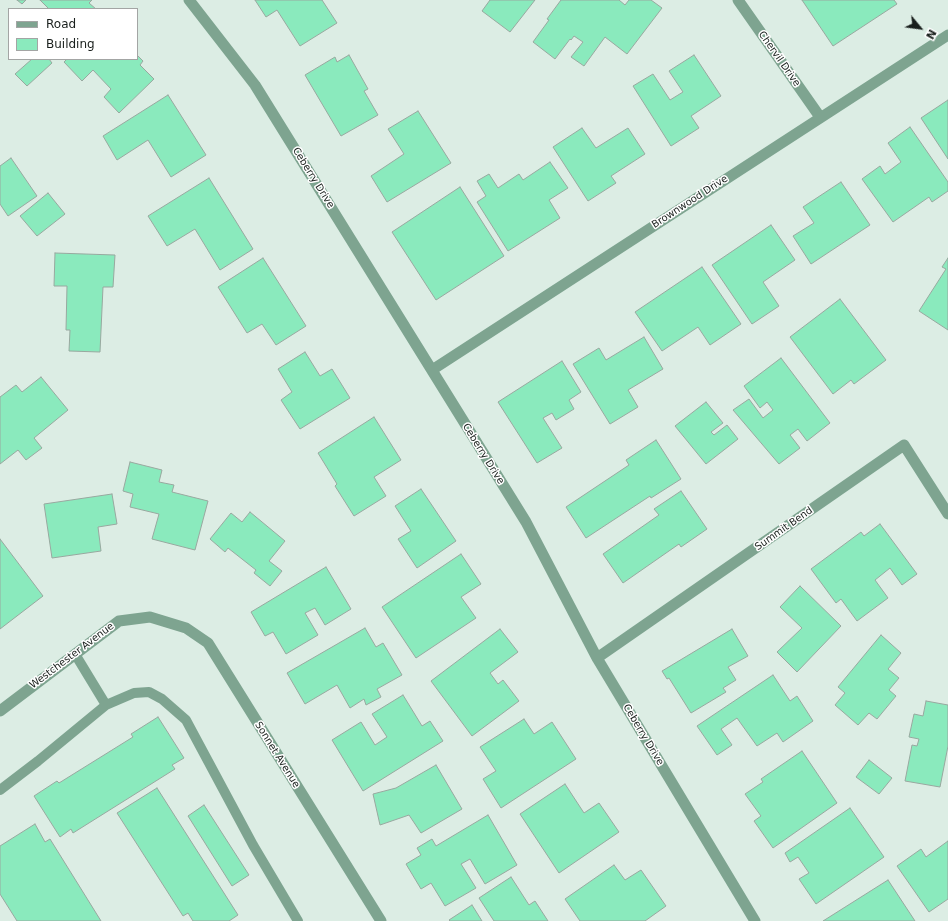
<!DOCTYPE html>
<style>
body{margin:0}
#map{position:relative;width:948px;height:921px;overflow:hidden;background:#dcede4;font-family:"DejaVu Sans",sans-serif}
canvas{display:block}
.legend{position:absolute;left:8px;top:8px;width:130px;height:52px;box-sizing:border-box;background:#fff;border:1px solid #a3a5a4;margin:0;padding:5px 7px;list-style:none;font-size:12px;color:#191f1c}
.legend li{display:flex;align-items:center;gap:8px;height:20px}
.legend b{width:20px;border:1px solid #a3a5a4}
.north{position:absolute;left:900px;top:8px;width:40px;height:40px;-webkit-text-stroke:3px #fff;paint-order:stroke;rotate:119deg;font-size:11px;font-weight:700;line-height:16px;text-align:center;color:#191f1c}
.north::after{content:'';display:block;margin:auto;width:14px;height:18px;background:#191f1c;clip-path:polygon(50% 0,100% 100%,50% 72%,0 100%)}
</style>
<div id="map">
<canvas width="948" height="921"></canvas>
<ul class="legend">
<li><b style="height:5px;background:#7ea490"></b>Road</li>
<li><b style="height:11px;background:#8aeabd"></b>Building</li>
</ul>
<div class="north">N</div>
</div>
<script>
const g = document.querySelector('canvas').getContext('2d');
g.lineJoin = 'round';
function fill(path, color) {
  g.fillStyle = color;
  g.fill(path, 'evenodd');
}
function shape(rows) {
  const path = new Path2D();
  for (const r of rows) {
    path.moveTo(r[0], r[1]);
    for (let i = 2; i < r.length; i += 2) path.lineTo(r[i], r[i + 1]);
  }
  return path;
}
function stroke(path, color, width, dash) {
  g.strokeStyle = color;
  g.lineWidth = width;
  g.lineCap = dash ? 'butt' : 'round';
  g.setLineDash(dash || []);
  g.stroke(path);
}
function drawText(font, color, halo, rows, align = 'center') {
  g.font = font + ' "DejaVu Sans",sans-serif';
  g.lineWidth = 3;
  g.setLineDash([]);
  g.textBaseline = 'middle';
  g.strokeStyle = halo;
  g.fillStyle = color;
  for (const [text, x, y, turn = 0] of rows) {
    g.save();
    g.translate(x, y);
    g.rotate((+turn || 0) * Math.PI / 180);
    g.textAlign = isNaN(turn) ? turn : align;
    if (halo) g.strokeText(text, 0, 0);
    g.fillText(text, 0, 0);
    g.restore();
  }
}
const building = shape([
 [17,0,26,0,22,4,17,0],
 [40,0,92,0,89,3,96,9,49,9,40,0],
 [255,0,322,0,337,23,300,46,277,10,266,17,255,0],
 [490,0,535,0,510,32,482,11,490,0],
 [561,0,619,0,625,5,629,0,651,0,662,8,627,54,605,37,584,66,571,57,583,42,574,36,571,40,570,39,555,59,533,42,549,20,547,19,561,0],
 [802,0,894,0,897,4,833,46,802,0],
 [137,55,143,61,140,65,154,79,119,113,104,97,111,89,93,70,82,81,64,62,67,59,137,59,137,55],
 [349,55,368,89,364,91,378,115,341,136,305,75,335,57,337,62,349,55],
 [694,55,721,96,691,116,699,128,671,146,633,86,653,74,670,100,683,92,669,71,694,55],
 [32,59,49,59,52,63,27,86,15,74,32,59],
 [168,95,206,155,171,177,148,140,117,160,103,136,168,95],
 [948,100,948,159,921,118,948,100],
 [418,111,451,163,387,202,371,176,404,154,388,129,418,111],
 [910,127,948,182,948,191,932,202,929,197,893,222,862,179,880,166,885,174,901,162,888,143,910,127],
 [582,128,596,148,628,128,645,154,611,176,616,183,588,201,553,147,582,128],
 [11,158,37,196,8,216,0,204,0,166,11,158],
 [550,162,568,188,549,200,560,218,508,251,477,202,486,196,477,181,489,174,498,188,519,174,523,180,550,162],
 [209,178,253,249,220,270,195,229,167,246,148,216,209,178],
 [841,182,870,225,811,264,793,236,814,223,803,207,841,182],
 [460,187,504,256,436,300,392,232,460,187],
 [48,193,65,214,37,236,20,216,48,193],
 [771,225,795,260,763,282,779,306,752,324,712,265,771,225],
 [55,253,115,255,113,287,103,287,100,352,69,351,70,330,66,330,67,286,54,286,55,253],
 [263,258,306,326,276,345,262,324,247,333,218,287,263,258],
 [948,258,948,330,919,311,946,269,942,267,948,258],
 [702,267,741,324,710,345,698,327,662,351,635,312,702,267],
 [840,299,886,360,854,384,851,380,833,394,790,337,840,299],
 [644,337,663,369,628,390,638,407,610,424,573,364,599,348,606,360,644,337],
 [305,352,320,376,332,369,350,398,300,429,281,400,292,392,278,369,305,352],
 [781,358,830,423,807,441,798,429,790,435,800,448,779,464,733,410,749,399,763,418,773,410,767,402,760,408,744,386,781,358],
 [562,361,581,392,569,400,574,409,556,420,552,413,543,418,562,448,537,463,498,402,562,361],
 [41,377,68,410,34,438,42,448,26,460,18,450,0,464,0,397,16,385,22,392,41,377],
 [706,402,723,423,711,432,714,435,727,425,738,439,706,464,675,426,706,402],
 [374,417,401,460,374,477,386,496,354,516,335,486,337,484,318,453,374,417],
 [656,440,681,479,651,498,650,496,586,538,566,507,629,465,626,460,656,440],
 [130,462,162,470,159,482,174,485,172,492,208,501,195,550,152,539,159,514,130,507,133,494,123,491,130,462],
 [421,489,456,541,417,568,398,539,411,531,395,506,421,489],
 [681,491,707,529,681,547,679,544,623,583,603,554,659,515,654,509,681,491],
 [112,494,117,524,98,527,101,551,52,558,44,504,112,494],
 [250,512,285,541,269,561,282,571,270,586,254,573,256,570,228,548,225,552,210,539,231,513,242,522,250,512],
 [880,524,917,574,902,585,890,568,875,580,888,598,857,621,841,599,836,603,811,569,861,532,864,536,880,524],
 [0,539,43,596,0,629,0,539],
 [461,554,481,584,461,597,476,618,416,658,382,607,461,554],
 [326,567,351,609,325,625,315,608,305,613,318,635,286,654,273,632,265,636,251,612,326,567],
 [800,586,841,626,797,672,777,652,802,628,780,607,800,586],
 [365,628,376,647,383,643,402,675,377,689,381,697,366,705,364,699,350,708,337,685,305,704,287,673,365,628],
 [500,629,518,652,490,673,498,684,503,680,519,701,472,736,431,681,500,629],
 [732,629,748,656,728,667,736,680,723,688,726,692,691,713,669,678,667,679,662,671,732,629],
 [881,635,901,653,888,669,899,678,889,690,896,696,877,719,869,713,858,725,835,705,845,693,838,687,881,635],
 [773,675,790,701,797,696,813,721,783,742,777,733,757,746,737,718,721,729,732,745,717,755,697,726,773,675],
 [403,695,422,726,430,721,443,741,363,791,332,740,361,722,375,745,387,737,372,714,403,695],
 [926,701,948,705,948,746,940,787,905,781,912,745,917,746,919,739,909,737,914,714,923,716,926,701],
 [158,717,184,758,172,765,175,769,73,833,71,829,60,837,34,796,57,781,59,783,133,737,131,734,158,717],
 [524,719,534,734,552,722,576,759,501,808,483,779,496,771,480,747,524,719],
 [802,751,837,803,773,848,754,821,761,816,745,794,763,782,761,779,802,751],
 [869,760,892,778,879,794,856,777,869,760],
 [436,765,462,809,421,833,409,815,380,825,373,794,396,788,436,765],
 [565,784,584,813,599,803,619,832,559,873,520,814,565,784],
 [157,788,238,915,229,921,193,921,188,913,183,916,117,813,157,788],
 [204,805,249,875,232,886,188,816,204,805],
 [850,808,884,857,816,904,799,879,809,873,798,857,790,862,785,853,850,808],
 [488,815,517,865,485,884,470,859,461,864,476,888,445,906,431,883,421,889,406,864,421,855,417,848,432,839,436,846,488,815],
 [35,824,45,842,50,839,101,921,17,921,0,894,0,846,35,824],
 [948,841,948,899,929,912,897,866,921,849,926,857,948,841],
 [614,865,625,880,641,870,666,906,645,921,580,921,565,899,614,865],
 [511,877,529,905,535,901,548,921,494,921,479,898,511,877],
 [888,880,915,921,823,921,888,880],
 [472,905,482,921,450,921,449,920,472,905]
]);
fill(building, '#8aeabd');
stroke(building, '#98a89f', 1);
stroke(shape([
 [75,654,106,705],
 [0,790,38,761,106,705,134,693,149,692,162,699,186,720,253,845,298,921]
]), '#7ea490', 10);
stroke(shape([
 [189,0,255,85,526,522,597,658,755,921],
 [738,0,820,117],
 [432,370,948,35],
 [597,658,904,445,948,514],
 [0,711,119,621,150,617,186,628,208,643,381,921]
]), '#7ea490', 11);
drawText('10px', '#191f1c', '#fff', [
 ["Chervil Drive",779,59,55],
 ["Ceberry Drive",313,178,58],
 ["Brownwood Drive",690,202,-33],
 ["Ceberry Drive",483,454,58],
 ["Summit Bend",784,529,-35],
 ["Westchester Avenue",72,656,-37],
 ["Ceberry Drive",643,735,59],
 ["Sonnet Avenue",277,755,58]
]);
</script>
